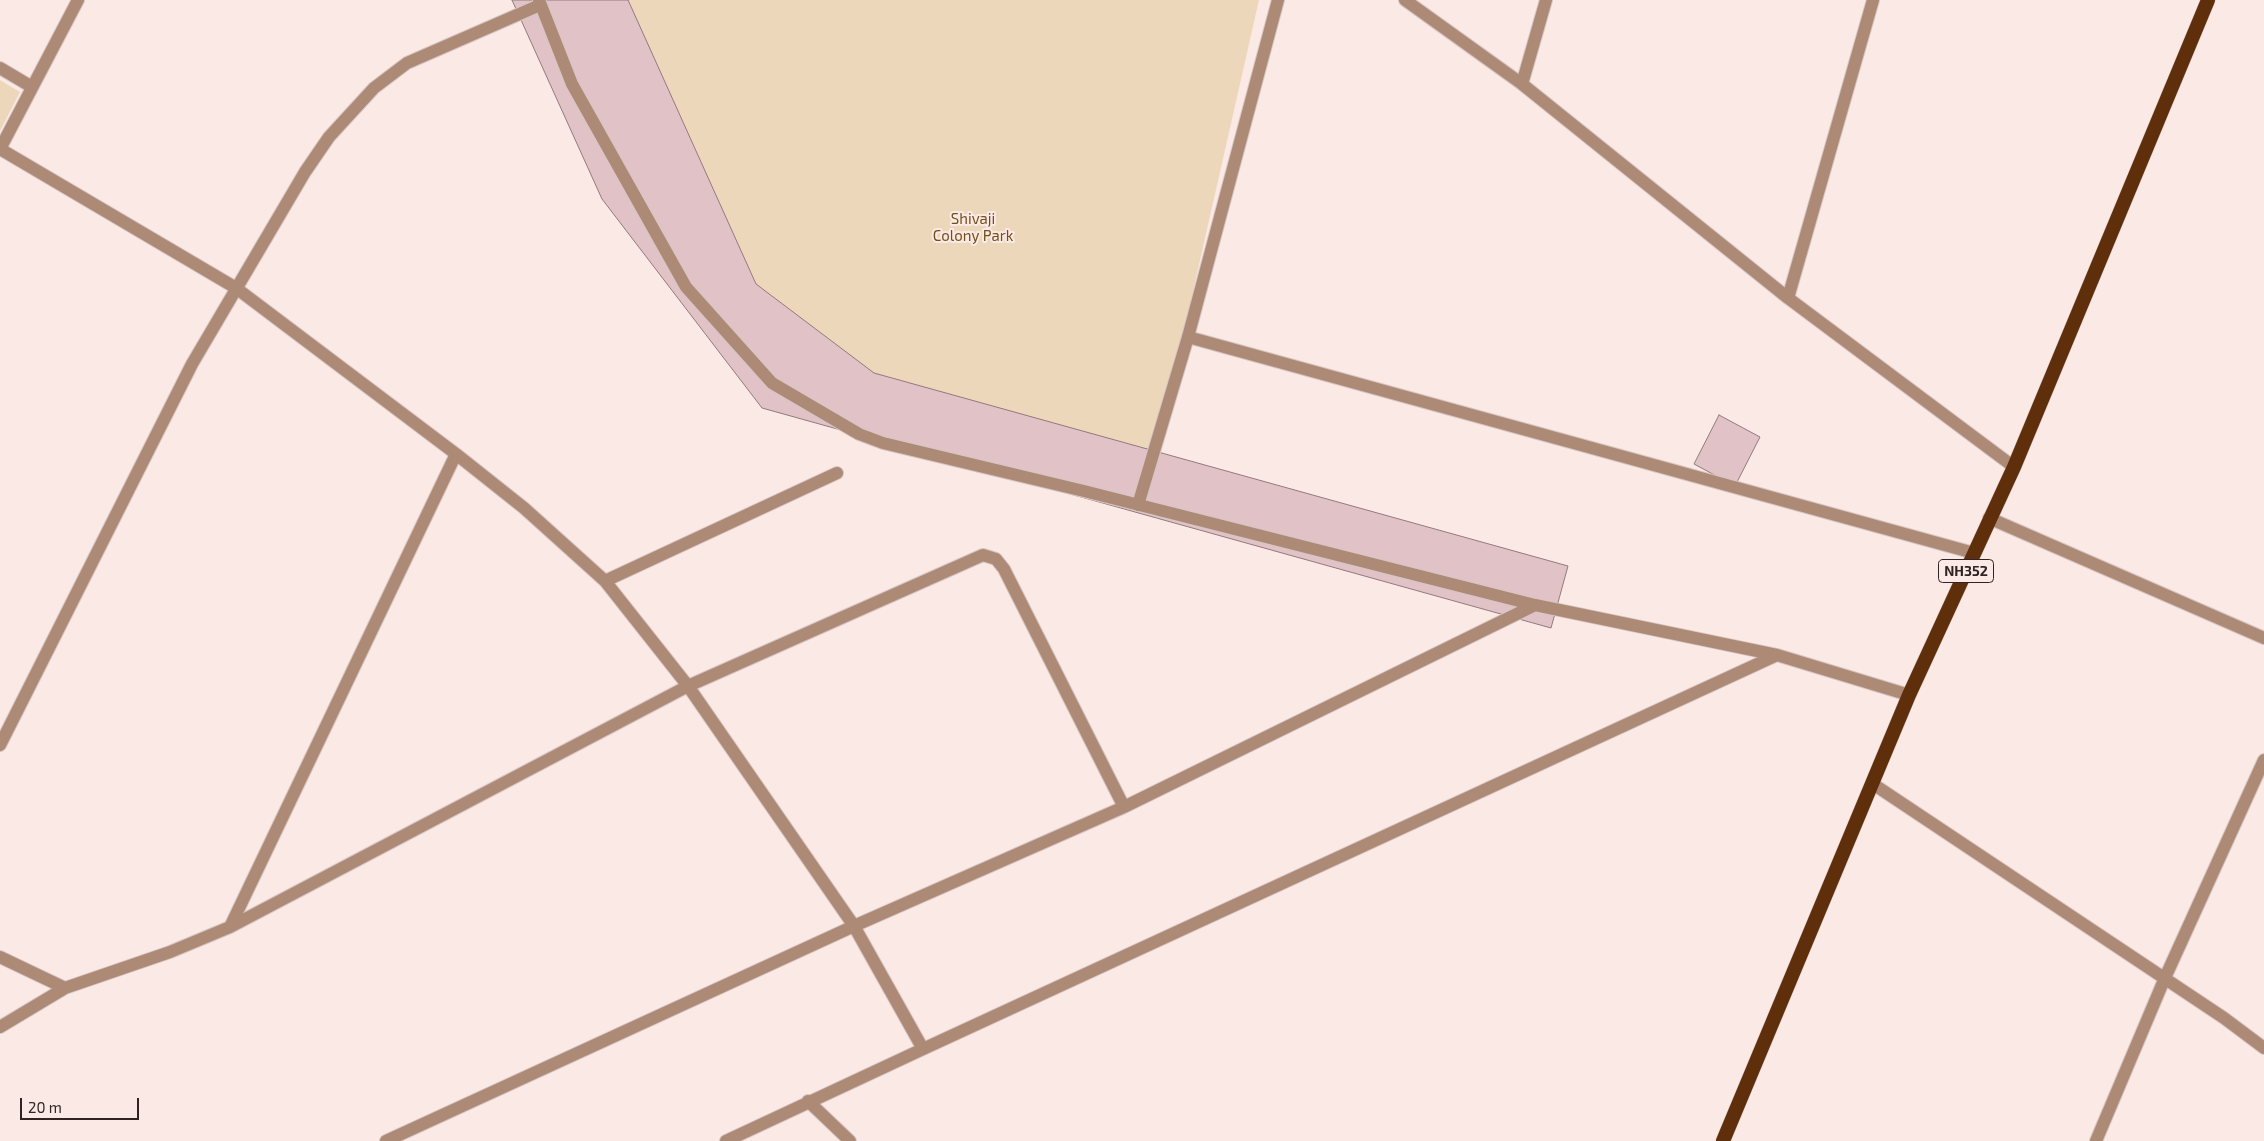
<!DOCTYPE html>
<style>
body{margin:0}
#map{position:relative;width:2264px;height:1141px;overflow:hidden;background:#fbe9e6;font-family:"Exo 2",sans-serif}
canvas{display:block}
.scale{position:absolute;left:20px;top:1098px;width:119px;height:22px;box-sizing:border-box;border:2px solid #2f2423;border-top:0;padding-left:6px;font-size:15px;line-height:18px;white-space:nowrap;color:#2f2423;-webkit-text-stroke:4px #fbe9e6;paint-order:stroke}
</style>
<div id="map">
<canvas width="2264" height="1141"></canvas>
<div class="scale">20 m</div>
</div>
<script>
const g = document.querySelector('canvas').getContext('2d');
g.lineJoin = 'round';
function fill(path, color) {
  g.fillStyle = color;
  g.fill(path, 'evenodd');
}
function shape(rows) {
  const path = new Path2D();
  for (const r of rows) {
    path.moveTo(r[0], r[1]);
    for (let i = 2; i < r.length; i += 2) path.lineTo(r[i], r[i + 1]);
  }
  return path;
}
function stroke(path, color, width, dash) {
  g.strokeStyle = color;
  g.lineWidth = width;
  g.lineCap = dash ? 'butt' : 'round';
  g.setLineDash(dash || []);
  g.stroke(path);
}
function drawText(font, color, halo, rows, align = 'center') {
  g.font = font + ' "Exo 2",sans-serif';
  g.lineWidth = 4;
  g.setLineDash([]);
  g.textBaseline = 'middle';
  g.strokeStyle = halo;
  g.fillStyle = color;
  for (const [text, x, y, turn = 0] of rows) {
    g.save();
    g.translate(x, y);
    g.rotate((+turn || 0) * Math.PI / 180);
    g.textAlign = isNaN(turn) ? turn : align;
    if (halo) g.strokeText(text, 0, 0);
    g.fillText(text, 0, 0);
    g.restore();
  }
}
fill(shape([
 [543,0,1259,0,1179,353,1138,505,859,434],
 [0,80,20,92,0,131]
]), '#edd7bb');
const building = shape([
 [512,0,628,0,756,284,874,373,1568,566,1551,628,762,408,602,199,512,0],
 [1719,415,1760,437,1735,486,1694,464,1719,415]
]);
fill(building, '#e0c2c7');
stroke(building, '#93797d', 1);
const minor = shape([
 [539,0,572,84,686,287,772,383,859,434,883,443,1084,491,1535,605,1777,655,1909,695],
 [1405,0,1522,84,1788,298,2014,467],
 [0,68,32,87],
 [1522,84,1546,0],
 [0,149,236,288,456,454,524,508,605,581,688,686,854,926,923,1049,726,1141],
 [0,149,78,0],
 [1788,298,1873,0],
 [1188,337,1974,553],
 [1138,505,1188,337,1278,0],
 [1989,518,2264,638],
 [605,581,837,473],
 [0,745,192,364,305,172,329,137,374,88,407,63,540,5],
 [1873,784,2224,1018,2264,1048],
 [230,927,456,454],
 [0,957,65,988],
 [0,1027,65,988,170,952,230,927,688,686,983,555,996,559,1004,569,1124,807],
 [923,1049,1777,655],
 [808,1101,850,1141],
 [386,1141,854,926,1124,807,1535,605],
 [2096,1141,2164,980,2264,760]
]);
const trunk = shape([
 [1723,1141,1909,695,2014,467,2208,0]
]);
stroke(minor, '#d6c6c3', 14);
stroke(trunk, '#d6c6c3', 15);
stroke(minor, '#ad8a76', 12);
stroke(trunk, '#5f2e0b', 14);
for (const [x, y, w] of [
 [1966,571,55]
]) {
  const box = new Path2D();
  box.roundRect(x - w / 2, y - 11.5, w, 23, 4);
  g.fillStyle = '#fbe9e6';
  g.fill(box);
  stroke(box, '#2f2423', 1);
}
drawText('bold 14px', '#2f2423', null, [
 ["NH352",1966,571]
]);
drawText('15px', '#735017', '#fbe9e6', [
 ["Shivaji",973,219],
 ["Colony Park",973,236]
]);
</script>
